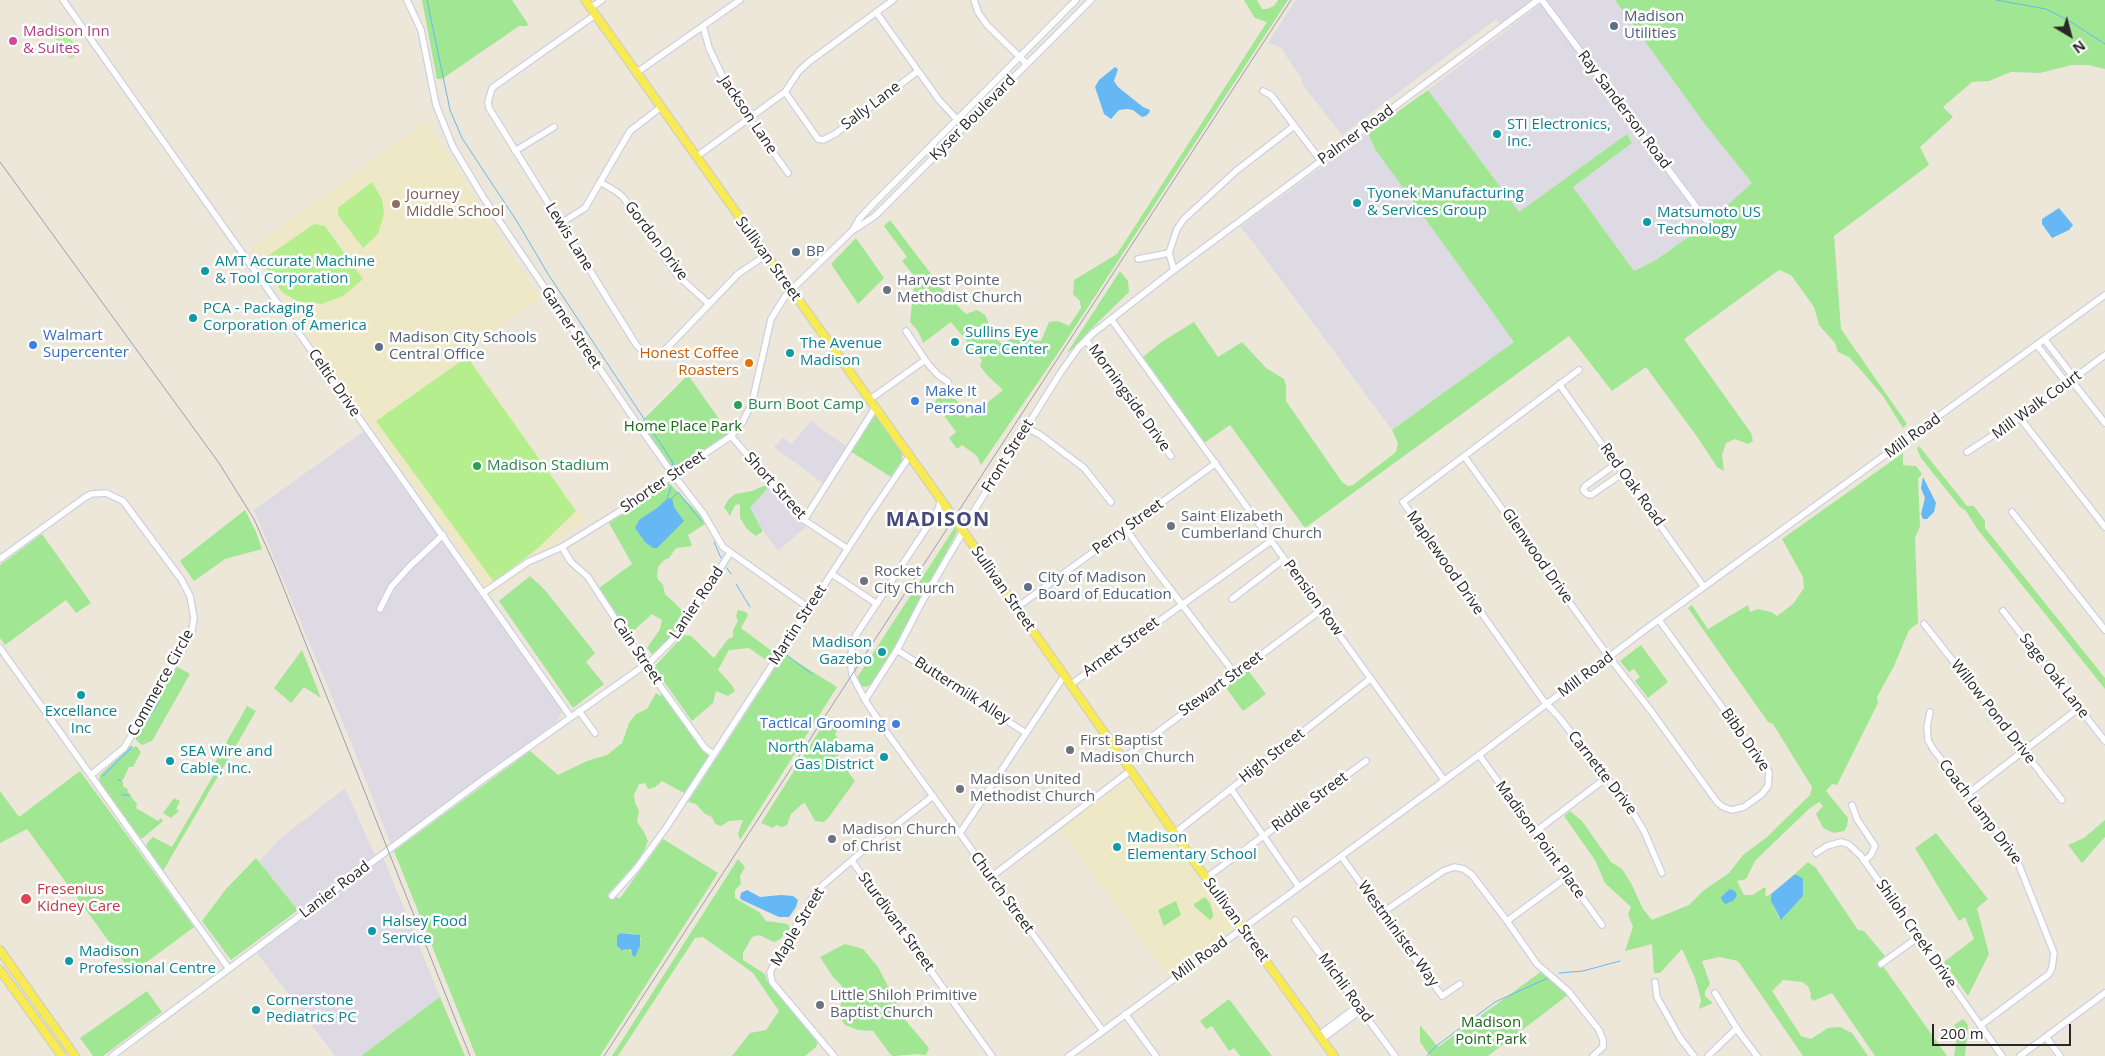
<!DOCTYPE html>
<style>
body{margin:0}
#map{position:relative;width:2105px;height:1056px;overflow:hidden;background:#ece7d9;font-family:"Open Sans",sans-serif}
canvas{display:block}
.north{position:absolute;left:2045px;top:10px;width:50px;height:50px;-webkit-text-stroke:4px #fff;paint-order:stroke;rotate:143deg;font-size:14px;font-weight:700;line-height:20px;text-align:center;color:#282828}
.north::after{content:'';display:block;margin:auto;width:18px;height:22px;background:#282828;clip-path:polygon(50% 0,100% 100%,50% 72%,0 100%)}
.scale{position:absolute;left:1932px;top:1024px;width:139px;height:22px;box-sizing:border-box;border:2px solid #282828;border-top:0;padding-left:6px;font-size:15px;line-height:18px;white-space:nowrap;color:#282828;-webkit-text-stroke:4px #fff;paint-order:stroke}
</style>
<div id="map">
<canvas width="2105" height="1056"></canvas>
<div class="north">N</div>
<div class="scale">200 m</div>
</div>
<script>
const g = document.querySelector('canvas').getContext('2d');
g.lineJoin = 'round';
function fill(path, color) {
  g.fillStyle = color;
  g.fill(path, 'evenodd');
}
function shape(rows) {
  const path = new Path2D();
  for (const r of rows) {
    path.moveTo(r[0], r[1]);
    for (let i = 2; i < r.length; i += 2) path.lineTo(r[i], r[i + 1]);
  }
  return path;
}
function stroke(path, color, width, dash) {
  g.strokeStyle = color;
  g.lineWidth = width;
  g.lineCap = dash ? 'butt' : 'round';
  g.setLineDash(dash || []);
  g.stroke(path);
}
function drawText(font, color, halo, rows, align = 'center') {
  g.font = font + ' "Open Sans",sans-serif';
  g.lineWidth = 5;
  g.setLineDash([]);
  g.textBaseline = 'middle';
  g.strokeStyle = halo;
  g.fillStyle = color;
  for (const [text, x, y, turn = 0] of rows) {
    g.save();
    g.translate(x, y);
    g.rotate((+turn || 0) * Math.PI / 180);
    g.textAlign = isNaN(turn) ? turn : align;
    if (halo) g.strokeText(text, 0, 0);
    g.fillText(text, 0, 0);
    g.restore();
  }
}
fill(shape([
 [1296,0,1533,0,1500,24,1496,19,1342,135,1302,84,1301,78,1280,47,1268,43],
 [1546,0,1615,0,1704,123,1752,183,1704,226,1656,260,1634,271,1573,187,1632,143,1627,134,1519,212,1428,90],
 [1368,133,1375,149,1515,342,1392,430,1253,242,1240,227],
 [811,421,847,447,824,484,774,447,783,437,792,444],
 [364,431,558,704,562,712,555,723,391,845,352,745,254,510],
 [767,483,799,519,808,525,778,551,746,508],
 [345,788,375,856,381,852,440,997,361,1056,335,1056,257,953,304,917,259,861,281,838]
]), '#dedae3');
fill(shape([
 [426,121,540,298,465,352,585,521,559,540,546,555,491,595,319,352,250,250],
 [1129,775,1237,927,1169,977,1060,829]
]), '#efe8c7');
fill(shape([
 [422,0,512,0,528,24,527,26,519,26,442,79,437,79],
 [1244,0,1257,0,1262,9,1267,9,1274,6,1278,0,1288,0,1058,353,981,465,977,456,962,445,957,449,949,438,956,432,935,403,938,394,950,393,960,404,963,415,968,418,1003,390,986,374,980,366,982,360,951,322,923,343,918,331,910,322,915,277,902,261,907,257,884,226,890,220,947,295,966,314,977,310,985,315,996,339,1002,344,1011,339,1041,341,1049,322,1058,321,1069,326,1081,308,1080,301,1073,294,1074,280,1117,254,1267,22,1255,18],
 [1615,0,2105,0,2105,69,2089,65,2071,65,2040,73,2011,72,1989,81,1972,82,1943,107,1953,117,1920,147,1929,165,1834,236,1841,329,1907,424,1903,428,1883,396,1859,368,1849,357,1838,352,1835,343,1819,325,1814,307,1791,275,1779,270,1684,339,1751,433,1753,441,1748,444,1735,439,1726,443,1722,455,1724,471,1717,467,1698,438,1646,367,1612,391,1569,336,1305,528,1230,425,1204,443,1143,357,1163,341,1194,322,1218,357,1242,342,1266,368,1284,379,1286,387,1286,401,1342,482,1348,486,1353,485,1396,452,1398,443,1392,430,1514,342,1375,149,1368,133,1428,90,1519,212,1627,134,1632,143,1573,187,1634,271,1656,260,1704,226,1752,183,1704,123],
 [856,238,884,278,858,304,831,264],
 [1120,271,1128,281,1129,292,1090,330,1075,347,1067,353],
 [688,375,729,433,672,473,638,425],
 [875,415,902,453,902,460,891,477,850,451,872,416],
 [1919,446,1967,506,1974,506,1985,521,1985,528,2105,678,2105,689,1978,530,1966,511,1960,507,1921,458,1917,449],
 [1903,453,1903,465,1916,466,1922,474,1918,479,1920,526,1915,538,1918,623,1909,630,1894,666,1877,697,1878,703,1837,785,1832,784,1826,791,1848,818,1847,826,1844,831,1834,833,1823,828,1816,814,1823,806,1819,802,1810,808,1764,852,1755,861,1746,879,1737,881,1744,895,1753,895,1763,888,1766,888,1765,897,1771,894,1773,905,1779,918,1783,918,1803,896,1796,875,1789,879,1808,862,1816,868,1858,930,1864,931,1885,956,1880,962,1947,1056,1875,1056,1832,993,1813,1001,1810,997,1811,994,1808,986,1802,982,1783,980,1772,991,1801,1036,1811,1039,1828,1028,1840,1027,1852,1033,1868,1056,1803,1056,1738,961,1719,957,1702,961,1710,984,1705,991,1705,996,1713,1003,1699,1009,1701,1000,1695,978,1682,949,1660,973,1654,973,1652,944,1625,951,1633,927,1628,914,1631,907,1605,883,1595,860,1564,816,1570,811,1582,821,1611,862,1622,869,1631,883,1643,909,1652,920,1689,905,1703,891,1729,873,1743,855,1767,837,1810,795,1812,787,1778,732,1773,724,1768,722,1688,608,1692,605,1708,629,1748,605,1750,612,1758,609,1771,612,1777,616,1793,604,1804,588,1803,577,1782,539],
 [669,483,702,517,705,524,688,535,692,546,676,548,669,558,664,560,658,567,657,578,663,585,665,594,683,611,684,619,676,632,659,652,652,654,647,648,660,629,662,620,652,614,630,634,617,618,599,588,632,564,609,523],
 [766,485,768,487,765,491,750,508,762,530,762,532,756,536,747,529,740,518,740,504,735,505,730,516,724,507,729,499,735,494,752,491],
 [245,510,256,532,262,549,225,559,194,581,180,561],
 [955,527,957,532,894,650,875,681,866,687,862,686,857,678],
 [42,534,91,603,76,613,66,600,5,645,0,638,0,565],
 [530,576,545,590,595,653,586,662,604,684,573,708,499,601],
 [738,610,746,612,748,615,741,628,776,654,770,663,749,648,729,650,718,670,731,684,735,691,728,696,716,691,713,703,692,721,655,669,656,665,684,635,691,636,714,658,728,639,733,637,733,630,738,621,736,616],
 [1641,645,1668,682,1648,698,1635,681,1640,677,1634,669,1629,672,1620,661],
 [302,650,321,698,304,687,291,703,274,688],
 [784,654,837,687,740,840,738,834,743,820,729,821,721,826,715,824,712,817,705,814,696,804,688,802],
 [176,666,190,674,152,741,142,745,136,740,136,736],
 [1247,669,1266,694,1243,711,1224,685],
 [656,693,660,696,662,693,709,757,684,793,662,781,655,787,648,789,645,783,639,784,634,795,635,803,639,810,637,822,644,832,648,841,644,851,635,864,607,895,620,898,663,839,718,873,600,1056,476,1056,394,851,530,751,558,775,587,761,607,755,622,743,629,723,636,714,647,709],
 [620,933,635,934,641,938,637,952,631,954,630,949,621,950,619,949,617,938],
 [247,706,256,711,163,871,146,847,148,842,153,837,172,847,217,769,213,766],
 [828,717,837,718,841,726,835,734,842,746,842,751,837,757,855,781,829,817,824,822,815,821,805,803,802,804,791,814,787,825,782,827,776,825,773,828,761,823],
 [130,746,134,746,132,746,133,748,136,746,141,752,133,767,129,767,123,780,121,780,123,782,123,787,127,788,129,794,137,804,136,808,158,821,161,818,163,821,143,838,139,838,99,781,100,775],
 [80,771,194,927,132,973,27,829,0,843,0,791,19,817],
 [174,798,180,801,176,809,179,811,171,818,163,813],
 [2105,820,2105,837,2082,863,2068,845,2084,838],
 [1936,833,1988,899,1977,908,1989,954,1968,996,1944,962,1974,939,1965,917,1959,921,1915,848],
 [256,858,298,910,231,960,202,921,226,889],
 [738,859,745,867,740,876,741,884,735,890,735,898,759,912,766,921,788,924,790,929,779,940,774,942,759,935,752,937,743,953,743,960,765,974,767,981,818,1041,816,1047,805,1056,732,1056,750,1033,766,1030,779,1011,753,973,703,937,695,938,618,1056,612,1056],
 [1205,897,1210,903,1213,914,1213,917,1210,920,1194,906,1194,904],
 [1176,901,1181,915,1164,926,1158,910],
 [845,944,863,949,878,967,906,1021,929,1048,926,1055,916,1054,894,1056,891,1055,873,1031,858,1030,845,1025,840,1017,842,986,833,977,820,957],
 [1542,971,1568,995,1488,1056,1430,1056,1420,1042,1420,1025,1438,1047],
 [147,991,162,1012,103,1056,93,1056,80,1038],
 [440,997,465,1056,361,1056],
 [1229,999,1256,1035,1272,1056,1240,1056,1234,1048,1229,1051,1212,1026,1206,1029,1200,1021],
 [1963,1019,1968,1025,1965,1056,1954,1056,1958,1032,1954,1025]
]), '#a1e692');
fill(shape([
 [65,31,80,52,70,59,55,38],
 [372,182,382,199,384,214,378,234,363,248,338,215,338,208],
 [314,224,325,226,363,279,343,296,322,304,297,301,282,292,262,260],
 [467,357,576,511,538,548,494,582,376,421]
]), '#b5ee8d');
fill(shape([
 [1115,67,1118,69,1114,81,1118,87,1143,107,1150,110,1149,113,1146,116,1142,117,1133,110,1127,109,1119,110,1111,119,1104,114,1095,87,1099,80],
 [2059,208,2073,225,2069,230,2052,238,2042,224,2042,219],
 [1923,477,1936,503,1934,512,1927,519,1923,519,1921,514,1925,498,1921,488],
 [672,498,674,507,684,521,657,548,653,548,645,542,635,528,639,520,657,508,667,499],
 [1794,875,1797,875,1803,879,1803,896,1781,920,1771,901,1771,894],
 [1730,889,1735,891,1737,896,1733,901,1725,904,1721,899,1721,897],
 [747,890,760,897,781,895,793,896,798,900,796,907,789,917,779,917,742,900,740,898,741,893],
 [620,933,640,935,640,946,635,957,632,955,631,949,621,950,617,946,617,936]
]), '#65b8f4');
stroke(shape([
 [427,0,450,110,462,138,518,223,548,274,672,461,673,466],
 [1996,0,2046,9,2071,22,2105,44],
 [672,498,678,492,702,522],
 [667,499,671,487],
 [714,542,721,558],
 [727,568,731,574],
 [736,584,750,607],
 [787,655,812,674],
 [137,737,159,702],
 [103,776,132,747],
 [118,780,121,781],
 [122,795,130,795],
 [1559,973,1583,971,1620,961],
 [1427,1056,1435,1047,1495,1002,1548,978]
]), '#65b8f4', 1);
const minor = shape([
 [63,0,570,716],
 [407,0,421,30,436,105,453,147,483,197,638,425,672,473,703,513,723,547,809,608],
 [974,0,978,12,987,25,1027,64],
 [1542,0,1706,220],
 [590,8,602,0],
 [876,12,939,100,964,127],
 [595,15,492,88,488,102,489,108,637,346,645,352,653,354,660,353,668,347,738,274,766,255],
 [703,26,709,48,729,90,788,173],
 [636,73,740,0],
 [1263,91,1271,95,1321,161],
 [785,92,818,139,823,140,835,134,918,71],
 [515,151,554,127],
 [696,157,785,92,799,71,810,61,893,0],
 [600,182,617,192,623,197,676,274,709,304],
 [561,223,585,208,630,131,661,107],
 [853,230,859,219,873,204,1076,0],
 [1138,259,1169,253],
 [1174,270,1169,253,1177,229,1184,219,1236,171,1294,126],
 [1111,319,1444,780],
 [906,331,928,364,938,375,948,382],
 [1086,340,1171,456],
 [2045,340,2072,375,2071,380,2105,423],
 [2037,345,2064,380,2071,380],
 [1579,370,1403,502,1543,700,1559,717,1606,778,1620,791,1644,831,1662,873],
 [1559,384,1704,587],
 [869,400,925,360],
 [2020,418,2105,527],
 [1026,428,1039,434,1084,468,1111,502],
 [731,436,804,520,848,549],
 [1967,452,2020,418,2105,355],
 [1464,456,1606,653,1651,711,1717,802,1723,807,1732,810,1744,807,1762,794,1768,786,1769,772,1659,620],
 [1616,464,1585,486,1583,490,1587,494,1591,495,1623,473],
 [940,501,939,508,933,518,856,635,850,657,852,675,865,700,885,730,1103,1031],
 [2012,512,2105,630],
 [804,520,875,408],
 [1126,529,1148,560,1235,674],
 [562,547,571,562,588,577,645,665,705,748,713,754],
 [0,559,84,498,91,494,106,493,123,501,181,579,190,596,194,618,192,630,185,646,124,748,91,775],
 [832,574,877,604],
 [483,593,528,562,562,547,617,513,731,436,742,423,752,403,771,319,786,295,852,231,875,216,1091,0],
 [1232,599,1284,559],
 [1016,608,1216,463],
 [380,609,391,587,410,566,443,535],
 [2003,611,2105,741],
 [1924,624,2062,800],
 [0,648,229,969],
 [897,650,1026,733],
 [1070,685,1271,541],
 [865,700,897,650,923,600,961,535,962,530,1061,372,1078,348,1092,334,1174,270,1538,0],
 [579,711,595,733],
 [1930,712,1927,727,1928,740,1933,749,2015,855,2054,953,2052,968,2049,974,1981,1025],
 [1479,755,1602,925],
 [1122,759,1321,610],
 [1231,789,1299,887],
 [1969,793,2079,708],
 [1852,805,1857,819,1875,846,1871,855,1864,861],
 [1535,832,1606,778],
 [960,833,1064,676],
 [1175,833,1370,679],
 [1816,853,1827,846,1841,842,1848,844,1861,856,2002,1056],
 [1341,856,1442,996,1460,984],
 [852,861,992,1056],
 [991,877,1130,771],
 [1206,878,1366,761],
 [612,896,636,869,666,828,869,516,909,457],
 [1382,913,1443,871,1454,867,1464,869,1472,875,1507,921,1537,964,1568,991,1599,1030,1603,1040,1603,1047,1593,1056],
 [1295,920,1395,1056],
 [1507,921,1567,877],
 [1881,964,1917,938],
 [1655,982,1657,997,1680,1038,1694,1056],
 [1715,993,1739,1032,1757,1056],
 [1125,1014,1156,1056],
 [1319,1035,1358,1006],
 [2046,1037,2060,1056],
 [1322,1039,1361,1010],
 [112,1056,485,778,652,660,679,633,730,553],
 [834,1056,772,982,770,972,816,891,865,849,933,796],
 [1069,1056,1479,755,1650,626,2105,295],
 [1708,1056,1737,1028],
 [2020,1056,2105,993]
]);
const major = shape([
 [585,0,954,518,1201,871,1334,1056],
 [0,950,75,1056],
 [0,970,62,1056]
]);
stroke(minor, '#cecfe2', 8);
stroke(major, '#cbcbcb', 10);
stroke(minor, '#fff', 5.5);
stroke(major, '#f7ea52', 8);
stroke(shape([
 [0,162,219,463,254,519,274,564,470,1056],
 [604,1056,1291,0]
]), '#9c9cb4', 1);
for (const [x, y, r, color] of [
 [1614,26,5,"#5c6f8a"],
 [13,41,5,"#d1479c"],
 [1497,134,5,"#0f9aa8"],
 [1357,203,5,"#0f9aa8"],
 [396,204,5,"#8d6e63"],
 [1647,222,5,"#0f9aa8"],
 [796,252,5,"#5c6f8a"],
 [205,271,5,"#0f9aa8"],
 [887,290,5,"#6b7280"],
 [193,318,5,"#0f9aa8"],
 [955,342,5,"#0f9aa8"],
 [33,345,5,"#3f7fe0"],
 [379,347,5,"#5c6f8a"],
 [790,353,5,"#0f9aa8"],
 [749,363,5,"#e8710a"],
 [915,401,5,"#3f7fe0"],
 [738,405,5,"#2e9e5b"],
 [477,466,5,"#2e9e5b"],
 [1171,526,5,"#6b7280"],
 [864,581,5,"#6b7280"],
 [1028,587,5,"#5c6f8a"],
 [882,652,5,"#0f9aa8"],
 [81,695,5,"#0f9aa8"],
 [896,724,5,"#3f7fe0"],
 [1070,750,5,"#6b7280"],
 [884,757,5,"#0f9aa8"],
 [170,761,5,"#0f9aa8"],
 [960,789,5,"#6b7280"],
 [832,839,5,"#6b7280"],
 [1117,847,5,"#0f9aa8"],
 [26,899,6,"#e0444e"],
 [372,931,5,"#0f9aa8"],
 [69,961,5,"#0f9aa8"],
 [820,1005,5,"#6b7280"],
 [256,1010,5,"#0f9aa8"]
]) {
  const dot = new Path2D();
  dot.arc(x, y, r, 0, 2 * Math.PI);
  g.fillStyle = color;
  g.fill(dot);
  stroke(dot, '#fff', 2);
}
drawText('15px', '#4e5e75', '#fff', [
 ["Madison",1624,17],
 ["Utilities",1624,34],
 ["BP",806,252],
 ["Madison City Schools",389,338],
 ["Central Office",389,355],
 ["City of Madison",1038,578],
 ["Board of Education",1038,595]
], 'left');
drawText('15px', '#b23c85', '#fff', [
 ["Madison Inn",23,32],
 ["& Suites",23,49]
], 'left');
drawText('15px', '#282828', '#fff', [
 ["Sally Lane",871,106,-37],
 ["Ray Sanderson Road",1624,110,53],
 ["Jackson Lane",748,115,56],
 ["Kyser Boulevard",973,118,-45],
 ["Palmer Road",1356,135,-36],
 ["Lewis Lane",569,237,58],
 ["Gordon Drive",656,241,53],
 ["Sullivan Street",768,259,54],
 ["Garner Street",571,328,56],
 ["Celtic Drive",334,383,55],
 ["Morningside Drive",1129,398,54],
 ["Mill Walk Court",2037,405,-36],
 ["Mill Road",1913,436,-36],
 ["Front Street",1008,456,-58],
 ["Shorter Street",663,482,-34],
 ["Red Oak Road",1632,485,54],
 ["Short Street",775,486,48],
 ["Perry Street",1128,527,-36],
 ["Glenwood Drive",1537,556,55],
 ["Maplewood Drive",1445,563,55],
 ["Sullivan Street",1003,589,55],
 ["Pension Row",1313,598,54],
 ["Lanier Road",697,603,-56],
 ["Martin Street",798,625,-57],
 ["Arnett Street",1121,647,-36],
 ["Cain Street",637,651,56],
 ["Mill Road",1586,675,-37],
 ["Sage Oak Lane",2054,676,52],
 ["Commerce Circle",161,683,-61],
 ["Stewart Street",1221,684,-36],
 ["Buttermilk Alley",962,691,33],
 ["Willow Pond Drive",1993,712,52],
 ["Bibb Drive",1745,740,55],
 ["High Street",1272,756,-38],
 ["Carnette Drive",1602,773,52],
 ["Riddle Street",1310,802,-36],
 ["Coach Lamp Drive",1980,812,53],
 ["Madison Point Place",1540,840,54],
 ["Lanier Road",335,890,-37],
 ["Church Street",1002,893,54],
 ["Sullivan Street",1236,920,54],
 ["Sturdivant Street",896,922,54],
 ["Maple Street",798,927,-59],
 ["Westminister Way",1398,934,54],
 ["Shiloh Creek Drive",1916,934,55],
 ["Mill Road",1200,959,-36],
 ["Michli Road",1345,988,54]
]);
drawText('15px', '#0d838f', '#fff', [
 ["STI Electronics,",1507,125],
 ["Inc.",1507,142],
 ["Tyonek Manufacturing",1367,194],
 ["& Services Group",1367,211],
 ["Matsumoto US",1657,213],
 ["Technology",1657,230],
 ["AMT Accurate Machine",215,262],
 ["& Tool Corporation",215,279],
 ["PCA - Packaging",203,309],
 ["Corporation of America",203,326],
 ["Sullins Eye",965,333],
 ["Care Center",965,350],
 ["The Avenue",800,344],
 ["Madison",800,361],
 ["Madison",872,643,"right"],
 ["Gazebo",872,660,"right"],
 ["Excellance",81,712,"center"],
 ["Inc",81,729,"center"],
 ["North Alabama",874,748,"right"],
 ["Gas District",874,765,"right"],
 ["SEA Wire and",180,752],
 ["Cable, Inc.",180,769],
 ["Madison",1127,838],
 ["Elementary School",1127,855],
 ["Halsey Food",382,922],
 ["Service",382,939],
 ["Madison",79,952],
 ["Professional Centre",79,969],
 ["Cornerstone",266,1001],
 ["Pediatrics PC",266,1018]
], 'left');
drawText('15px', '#785e54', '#fff', [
 ["Journey",406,195],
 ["Middle School",406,212]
], 'left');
drawText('15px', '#5b616d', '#fff', [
 ["Harvest Pointe",897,281],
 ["Methodist Church",897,298],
 ["Saint Elizabeth",1181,517],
 ["Cumberland Church",1181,534],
 ["Rocket",874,572],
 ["City Church",874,589],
 ["First Baptist",1080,741],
 ["Madison Church",1080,758],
 ["Madison United",970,780],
 ["Methodist Church",970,797],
 ["Madison Church",842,830],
 ["of Christ",842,847],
 ["Little Shiloh Primitive",830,996],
 ["Baptist Church",830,1013]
], 'left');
drawText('15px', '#366cbe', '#fff', [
 ["Walmart",43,336],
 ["Supercenter",43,353],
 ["Make It",925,392],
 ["Personal",925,409],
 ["Tactical Grooming",886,724,"right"]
], 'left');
drawText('15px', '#c56008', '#fff', [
 ["Honest Coffee",739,354],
 ["Roasters",739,371]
], 'right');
drawText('15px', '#27864d', '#fff', [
 ["Burn Boot Camp",748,405],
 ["Madison Stadium",487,466]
], 'left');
drawText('15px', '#1a6816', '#fff', [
 ["Home Place Park",683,427],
 ["Madison",1491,1023],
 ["Point Park",1491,1040]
]);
drawText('15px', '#be3a42', '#fff', [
 ["Fresenius",37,890],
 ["Kidney Care",37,907]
], 'left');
g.letterSpacing = '1px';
drawText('bold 20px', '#47487b', '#fff', [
 ["MADISON",938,520]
]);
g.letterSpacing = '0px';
</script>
